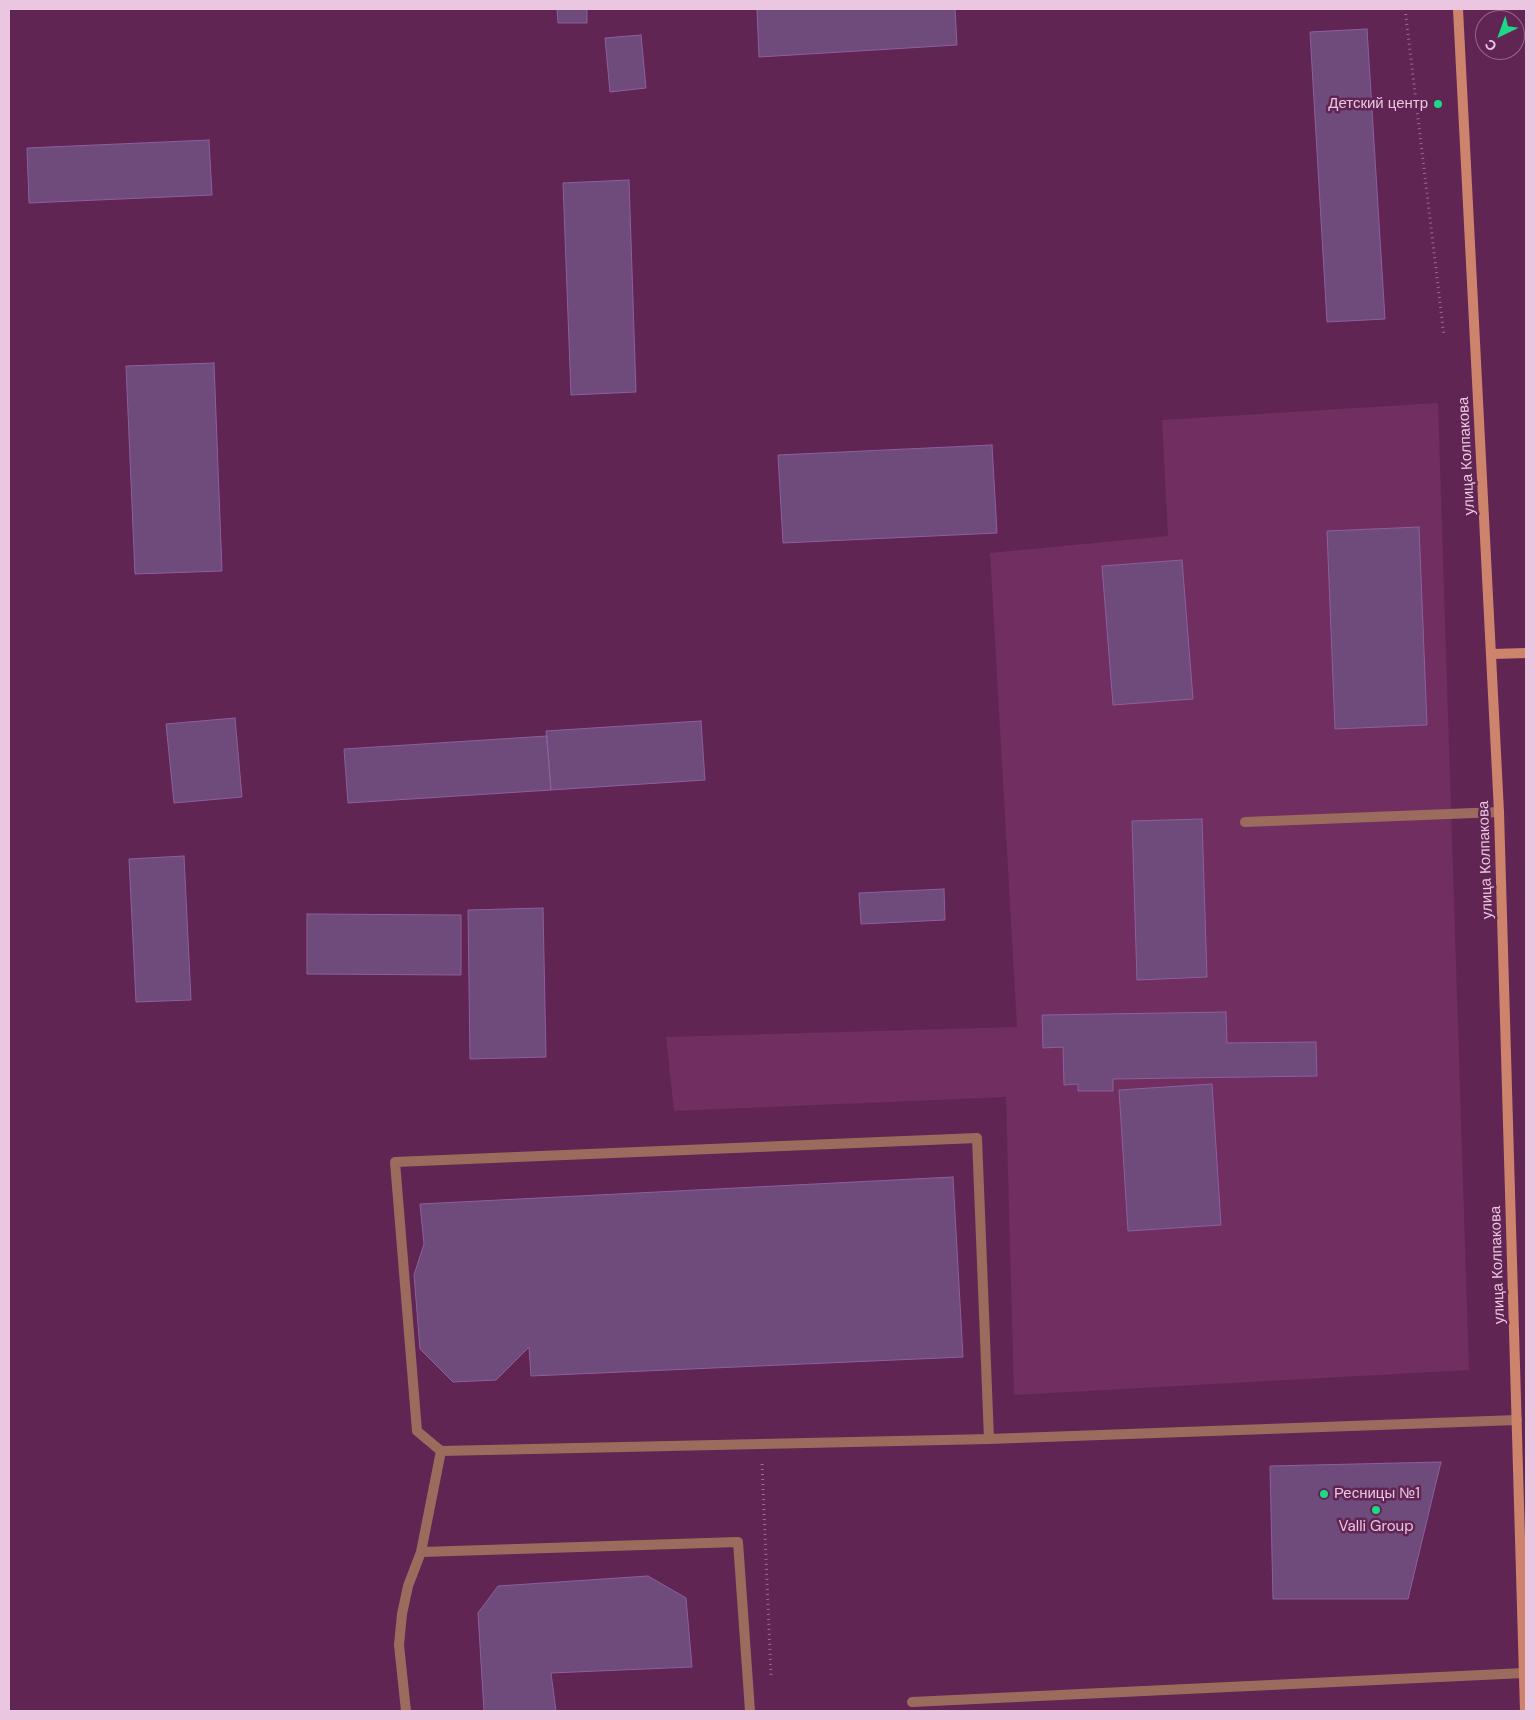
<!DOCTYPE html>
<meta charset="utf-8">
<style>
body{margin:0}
#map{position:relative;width:1535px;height:1720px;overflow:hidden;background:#612553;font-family:"DM Sans",sans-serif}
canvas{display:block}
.frame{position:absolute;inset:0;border:10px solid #eac6e0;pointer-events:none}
.north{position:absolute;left:1475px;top:10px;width:50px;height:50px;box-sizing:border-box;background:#612553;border:1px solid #98658b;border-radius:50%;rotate:222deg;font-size:14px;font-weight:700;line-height:20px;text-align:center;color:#eac6e0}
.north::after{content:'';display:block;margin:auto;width:18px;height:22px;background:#1fd887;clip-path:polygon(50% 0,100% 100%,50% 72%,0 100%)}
</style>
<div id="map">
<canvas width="1535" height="1720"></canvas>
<div class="frame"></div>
<div class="north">С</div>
</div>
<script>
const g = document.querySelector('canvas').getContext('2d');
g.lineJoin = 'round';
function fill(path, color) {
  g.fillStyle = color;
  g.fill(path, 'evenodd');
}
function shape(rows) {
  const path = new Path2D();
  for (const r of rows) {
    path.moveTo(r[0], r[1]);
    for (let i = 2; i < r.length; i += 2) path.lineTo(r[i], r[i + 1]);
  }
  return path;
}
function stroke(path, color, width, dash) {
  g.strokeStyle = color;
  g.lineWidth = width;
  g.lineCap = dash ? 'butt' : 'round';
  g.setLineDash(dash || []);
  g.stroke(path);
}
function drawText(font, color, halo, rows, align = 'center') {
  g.font = font + ' "DM Sans",sans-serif';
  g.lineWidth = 5;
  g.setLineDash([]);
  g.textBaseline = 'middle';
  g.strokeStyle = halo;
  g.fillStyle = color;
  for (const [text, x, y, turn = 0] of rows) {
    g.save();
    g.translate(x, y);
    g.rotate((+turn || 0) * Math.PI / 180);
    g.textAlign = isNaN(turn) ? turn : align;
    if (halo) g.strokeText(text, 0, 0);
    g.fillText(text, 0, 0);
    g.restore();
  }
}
fill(shape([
 [1438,403,1469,1370,1014,1395,1006,1097,674,1111,666,1037,1017,1027,990,553,1168,536,1162,420]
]), '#702e61');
const building = shape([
 [557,9,587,9,587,23,558,23,557,9],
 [757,9,955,9,957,45,759,57,757,9],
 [1367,29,1385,319,1327,322,1310,32,1367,29],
 [641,35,646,88,610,92,605,38,641,35],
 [209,140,212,195,29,203,27,148,209,140],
 [629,180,636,392,571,395,563,183,629,180],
 [214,363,222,571,135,574,126,366,214,363],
 [992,445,997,533,783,543,778,455,992,445],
 [1419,527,1427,725,1335,729,1327,531,1419,527],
 [1182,560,1193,699,1113,705,1102,566,1182,560],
 [235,718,242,797,174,803,166,724,235,718],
 [701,721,705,780,551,790,546,731,701,721],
 [547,736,551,790,348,803,344,749,547,736],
 [1202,819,1207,977,1137,980,1132,821,1202,819],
 [184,856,191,1000,136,1002,129,859,184,856],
 [944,889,945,920,861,924,859,893,944,889],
 [543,908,546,1057,470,1059,468,910,543,908],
 [307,914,461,915,461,975,307,974,307,914],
 [1226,1012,1227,1043,1316,1042,1317,1076,1113,1079,1113,1091,1078,1091,1078,1084,1064,1085,1063,1047,1043,1048,1042,1015,1226,1012],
 [1212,1084,1221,1225,1128,1231,1119,1090,1212,1084],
 [953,1177,963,1357,531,1376,529,1347,496,1380,453,1382,420,1349,414,1275,424,1244,420,1204,953,1177],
 [1441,1462,1408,1599,1273,1599,1270,1466,1441,1462],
 [648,1576,686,1598,692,1667,551,1673,556,1711,484,1711,478,1613,498,1586,648,1576]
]);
fill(building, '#6e4b7b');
stroke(building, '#8d5f9d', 1);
stroke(shape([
 [1405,9,1444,336],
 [762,1464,771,1675]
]), '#9d6c91', 3, [1, 4]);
stroke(shape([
 [1245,822,1499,812],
 [989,1439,977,1138,395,1162,417,1431,441,1451,989,1439,1517,1420],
 [421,1552,738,1542,750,1711],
 [912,1702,1524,1673],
 [406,1711,399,1645,402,1614,408,1586,421,1552,441,1451]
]), '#9b6c5d', 10);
stroke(shape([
 [1458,9,1499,812,1525,1711],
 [1493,654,1526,653]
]), '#ce836d', 10);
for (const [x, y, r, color] of [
 [1438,104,5,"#1fd887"],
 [1324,1494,5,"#1fd887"],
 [1376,1510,5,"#1fd887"]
]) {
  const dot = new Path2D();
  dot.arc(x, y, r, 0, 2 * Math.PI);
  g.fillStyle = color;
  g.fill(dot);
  stroke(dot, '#612553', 2);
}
drawText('15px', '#eac6e0', '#612553', [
 ["Детский центр",1428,104],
 ["Ресницы №1",1334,1494,"left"],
 ["Valli Group",1376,1527,"center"]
], 'right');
drawText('15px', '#eac6e0', '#612553', [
 ["улица Колпакова",1467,456,-93],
 ["улица Колпакова",1486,860,-92],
 ["улица Колпакова",1498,1265,-92]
]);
</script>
